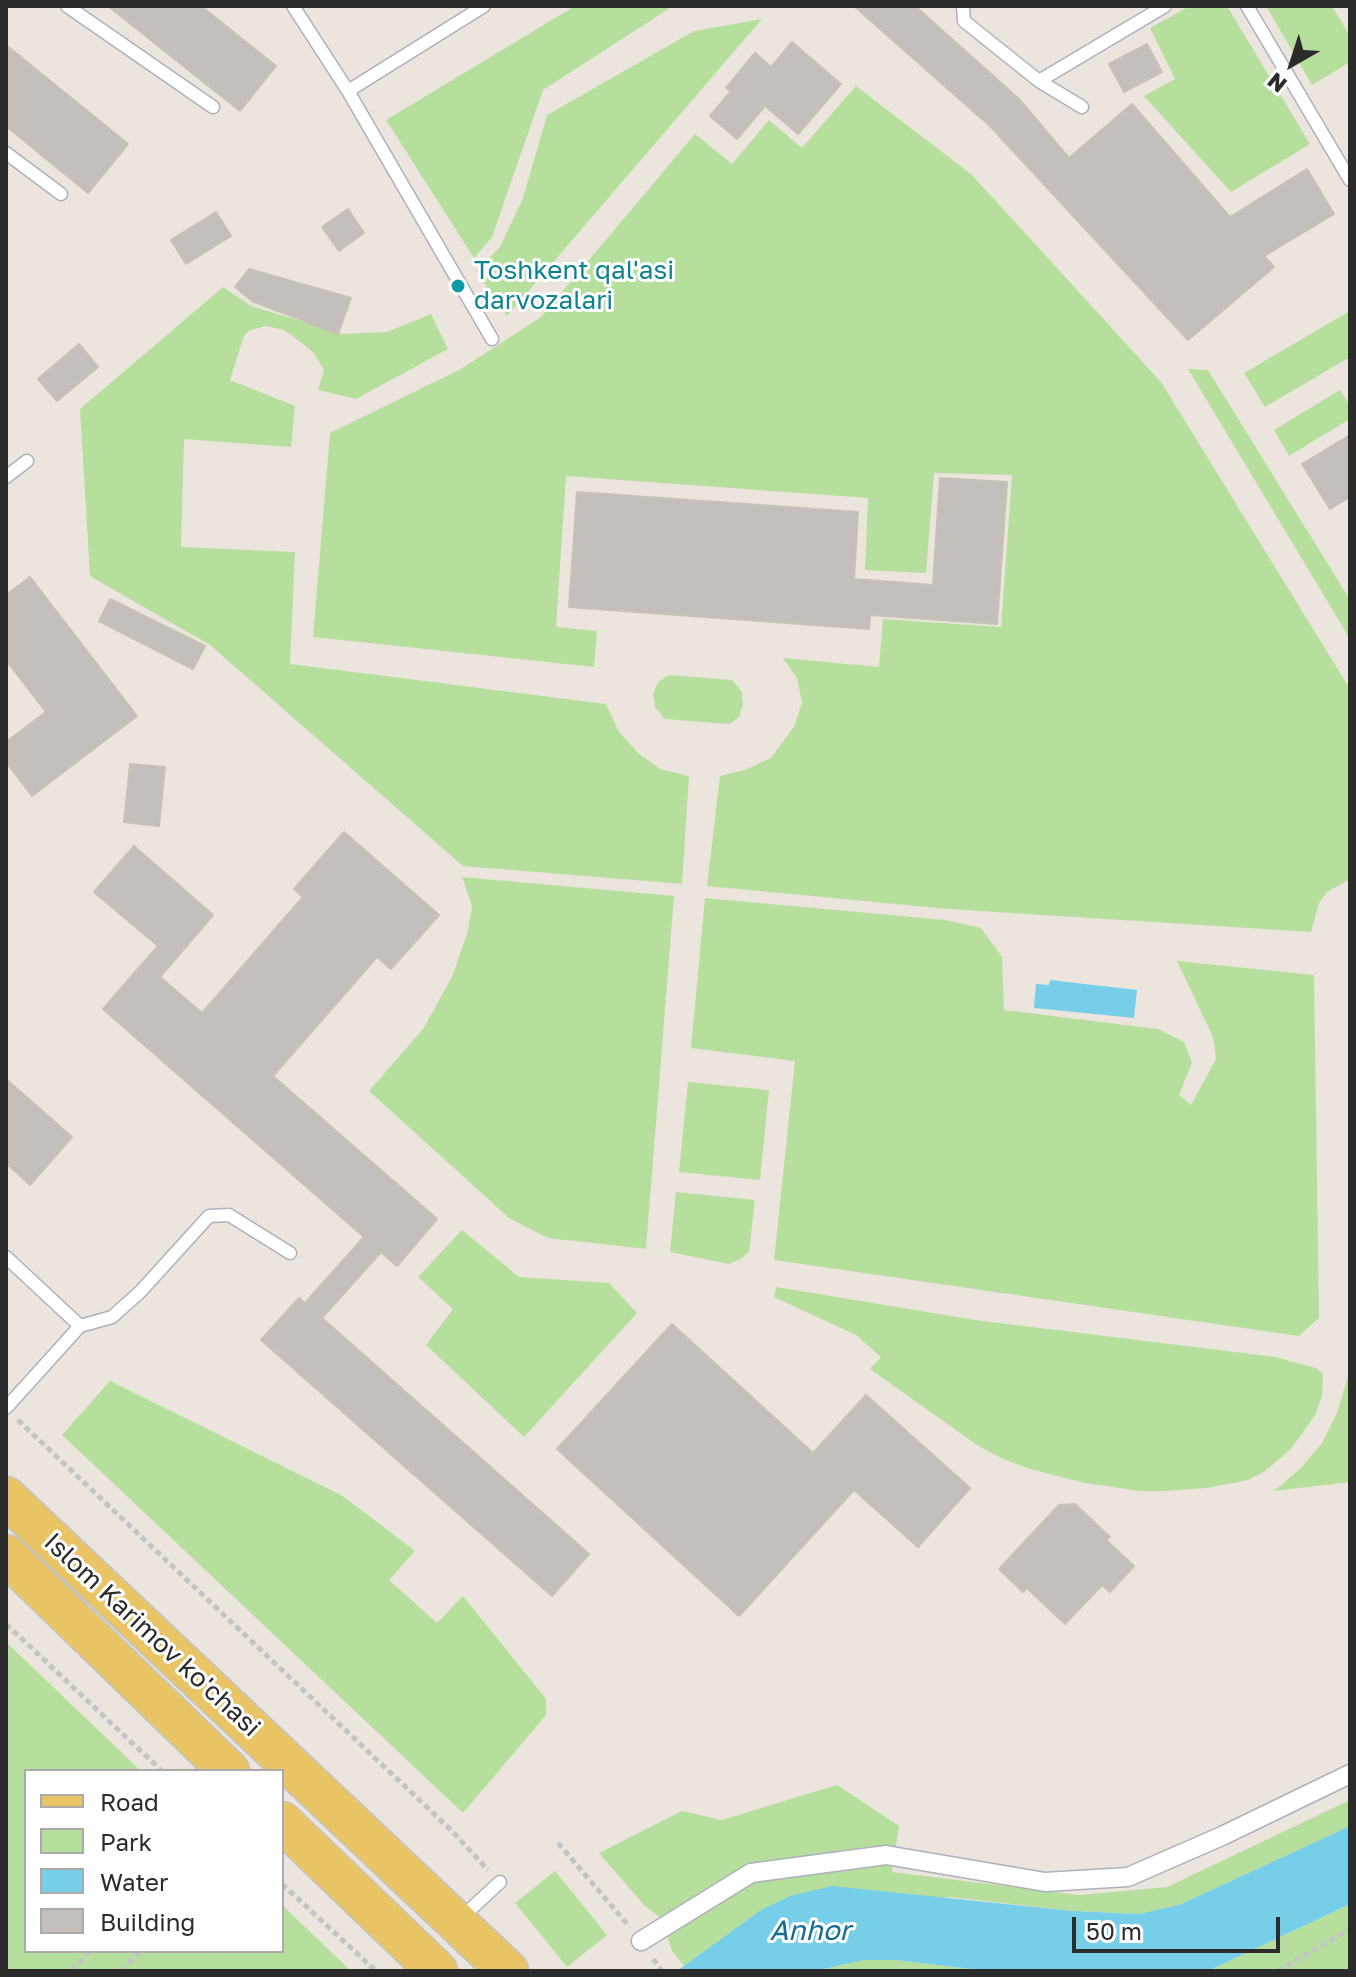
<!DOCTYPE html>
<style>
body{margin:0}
#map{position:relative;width:1356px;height:1977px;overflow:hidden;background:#ece5de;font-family:"Golos Text",sans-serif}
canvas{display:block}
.frame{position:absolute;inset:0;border:8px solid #2b2b2b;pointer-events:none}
.legend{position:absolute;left:24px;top:1769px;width:260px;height:184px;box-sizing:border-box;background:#fff;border:2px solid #aaa;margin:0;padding:10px 14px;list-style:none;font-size:24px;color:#2b2b2b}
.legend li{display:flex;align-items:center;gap:16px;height:40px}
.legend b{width:40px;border:2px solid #aaa}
.north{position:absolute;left:1252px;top:24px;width:80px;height:80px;-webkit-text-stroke:6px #fff;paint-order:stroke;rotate:219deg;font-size:22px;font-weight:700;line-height:32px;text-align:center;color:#2b2b2b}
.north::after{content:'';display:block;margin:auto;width:28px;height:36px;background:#2b2b2b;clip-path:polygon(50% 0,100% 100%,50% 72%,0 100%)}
.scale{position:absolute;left:1072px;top:1917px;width:208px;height:36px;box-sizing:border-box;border:4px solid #2b2b2b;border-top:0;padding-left:10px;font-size:24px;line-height:28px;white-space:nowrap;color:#2b2b2b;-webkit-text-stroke:6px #fff;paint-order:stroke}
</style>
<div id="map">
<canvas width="1356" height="1977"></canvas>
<div class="frame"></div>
<ul class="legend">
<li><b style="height:10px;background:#e9c566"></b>Road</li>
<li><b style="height:22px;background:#b6df9d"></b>Park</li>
<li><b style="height:22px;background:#77cee8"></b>Water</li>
<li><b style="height:22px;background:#c4bfba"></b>Building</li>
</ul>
<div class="north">N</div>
<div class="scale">50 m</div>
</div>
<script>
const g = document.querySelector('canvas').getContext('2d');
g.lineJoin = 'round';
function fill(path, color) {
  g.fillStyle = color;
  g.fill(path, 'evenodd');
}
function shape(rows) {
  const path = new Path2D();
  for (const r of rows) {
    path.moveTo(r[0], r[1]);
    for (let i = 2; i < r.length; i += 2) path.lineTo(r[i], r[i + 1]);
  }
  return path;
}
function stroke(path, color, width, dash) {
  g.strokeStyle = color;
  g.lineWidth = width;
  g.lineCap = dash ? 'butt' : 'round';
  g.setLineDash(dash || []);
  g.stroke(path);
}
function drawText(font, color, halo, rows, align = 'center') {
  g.font = font + ' "Golos Text",sans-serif';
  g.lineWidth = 6;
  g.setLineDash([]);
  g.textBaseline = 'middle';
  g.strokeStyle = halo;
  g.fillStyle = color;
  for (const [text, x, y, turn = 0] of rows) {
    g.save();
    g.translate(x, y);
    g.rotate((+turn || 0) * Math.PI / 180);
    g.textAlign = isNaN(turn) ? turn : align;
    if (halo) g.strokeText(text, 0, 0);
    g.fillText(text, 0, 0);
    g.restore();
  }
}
fill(shape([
 [575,6,678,6,670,8,543,90,492,237,474,258,386,120],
 [1190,6,1227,6,1310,144,1231,192,1144,96,1175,79,1150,28],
 [1266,6,1332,6,1350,36,1350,62,1312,85],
 [762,19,507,316,476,271,500,247,523,198,547,115,694,31],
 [856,86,972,175,1161,382,1350,689,1350,879,1327,892,1319,903,1311,932,948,909,707,886,720,776,745,770,771,758,795,725,802,702,797,678,783,658,879,667,883,619,1001,627,1012,475,934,473,926,573,865,570,868,498,566,476,556,627,597,631,594,667,313,637,330,433,461,369,541,317,695,134,732,164,769,120,802,148],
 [223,287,251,306,343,334,387,332,431,314,448,349,356,399,318,390,324,370,313,352,294,337,284,330,265,326,249,331,244,336,230,380,295,406,291,447,184,439,181,547,295,552,290,664,606,704,619,732,638,753,660,769,689,776,682,884,463,866,210,645,90,576,80,409],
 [1350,311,1350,357,1265,407,1244,373],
 [1188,369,1208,370,1350,600,1350,639],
 [1340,390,1350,406,1350,419,1289,456,1274,430],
 [669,675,732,680,742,692,743,704,739,717,729,724,665,719,655,707,653,694,658,682],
 [462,877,674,896,646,1249,548,1238,509,1218,369,1091,423,1029,452,977,468,931,472,906],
 [705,898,945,920,981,928,1002,957,1004,1010,1158,1029,1184,1042,1192,1063,1179,1095,1191,1105,1216,1059,1213,1037,1177,961,1314,975,1319,1318,1299,1336,774,1260,795,1061,691,1048],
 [688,1082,769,1090,760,1180,679,1172],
 [676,1192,755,1200,749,1252,742,1258,729,1264,670,1252],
 [462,1230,519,1277,609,1283,637,1313,524,1437,426,1345,453,1309,418,1277],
 [776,1287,975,1320,1275,1357,1316,1368,1323,1374,1322,1396,1315,1415,1291,1449,1265,1471,1248,1480,1207,1488,1164,1491,1140,1491,1085,1483,1030,1469,1003,1459,977,1445,870,1369,881,1357,856,1335,774,1297],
 [1350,1370,1350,1482,1274,1491,1301,1468,1322,1443,1337,1413],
 [110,1381,341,1495,381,1525,415,1551,389,1580,437,1623,463,1596,546,1699,546,1715,463,1813,62,1435],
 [6,1642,141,1771,26,1771,26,1951,282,1951,282,1905,351,1971,6,1971],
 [837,1785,899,1826,892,1872,1079,1895,1167,1887,1350,1800,1350,1826,1179,1905,1139,1914,1073,1911,950,1897,761,1910,684,1966,672,1951,662,1919,644,1905,599,1853,682,1811,722,1820],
 [555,1871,607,1935,567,1967,515,1903],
 [1350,1904,1350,1971,1208,1971],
 [864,1960,895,1960,988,1971,814,1971]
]), '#b6df9d');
fill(shape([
 [1050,980,1137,990,1134,1018,1034,1008,1036,984,1049,985],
 [1350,1826,1350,1904,1208,1971,988,1971,895,1960,864,1960,814,1971,677,1971,761,1910,790,1896,832,1886,1073,1911,1139,1914,1179,1905]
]), '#77cee8');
const building = shape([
 [108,6,201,6,276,66,240,111,108,6],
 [854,6,915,6,1019,99,1069,158,1132,104,1230,217,1307,169,1334,214,1264,256,1274,267,1188,340,990,126,854,6],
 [792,42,841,84,798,134,765,106,737,139,710,116,731,91,726,88,755,53,771,67,792,42],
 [1147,44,1162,72,1124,92,1109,64,1147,44],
 [6,45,128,144,88,193,6,126,6,45],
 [348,209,364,233,339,251,322,227,348,209],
 [216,212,231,236,186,264,171,240,216,212],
 [249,269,351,298,338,334,252,301,235,287,249,269],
 [79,344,98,367,57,401,38,379,79,344],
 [1350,435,1350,497,1330,509,1302,464,1350,435],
 [940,478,1007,482,997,624,870,615,869,629,569,607,577,492,858,512,854,579,933,585,940,478],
 [30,577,137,716,32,796,6,762,6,742,46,712,6,660,6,595,30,577],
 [110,599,205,646,193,669,99,621,110,599],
 [130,764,165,767,159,826,124,822,130,764],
 [344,832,439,915,391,969,377,957,273,1076,437,1219,397,1266,381,1252,322,1318,589,1554,552,1596,261,1340,299,1298,305,1303,364,1237,103,1009,158,946,94,892,134,846,213,915,160,977,202,1013,303,897,294,889,344,832],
 [6,1079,72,1137,30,1185,6,1163,6,1079],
 [672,1324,813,1453,866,1395,970,1488,918,1547,854,1490,739,1616,557,1449,672,1324],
 [1075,1504,1110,1537,1106,1540,1134,1566,1110,1592,1102,1585,1065,1624,1027,1588,1023,1592,999,1569,1059,1505,1075,1504]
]);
fill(building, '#c4bfba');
stroke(building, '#c7c1b7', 2);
const service = shape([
 [67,6,213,107],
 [293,6,348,91,492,339],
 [963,6,964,21,1039,81,1082,107],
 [1247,6,1350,180],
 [1039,81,1165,6],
 [348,91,484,6],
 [6,153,61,194],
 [6,477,27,461],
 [6,1257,80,1326],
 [6,1408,80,1326,112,1317,140,1292,209,1216,229,1215,290,1253],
 [459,1920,500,1882]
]);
const pedestrian = shape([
 [641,1941,751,1873,886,1855,1045,1882,1128,1877,1222,1836,1350,1774]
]);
const primary = shape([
 [6,1497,508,1971],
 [6,1555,229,1771],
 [282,1822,437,1971]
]);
stroke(service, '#aeb1ba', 15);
stroke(pedestrian, '#aeb1ba', 21);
stroke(primary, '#c4c4c4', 43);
stroke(shape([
 [18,1420,452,1831,488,1870],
 [6,1624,162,1771],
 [558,1843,628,1925],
 [282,1884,376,1971],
 [215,1951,218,1951],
 [653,1959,662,1971],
 [72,1971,89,1951],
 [122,1971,140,1951],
 [1278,1971,1350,1929]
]), '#c4c4c4', 5, [6, 4]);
stroke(service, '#fff', 12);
stroke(pedestrian, '#fff', 18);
stroke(primary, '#e9c566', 40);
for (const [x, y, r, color] of [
 [458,286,8,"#0f9aa8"]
]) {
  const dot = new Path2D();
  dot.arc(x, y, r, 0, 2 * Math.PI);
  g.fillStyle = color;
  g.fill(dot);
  stroke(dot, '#fff', 3);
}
drawText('26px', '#0d838f', '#fff', [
 ["Toshkent qal'asi",474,271],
 ["darvozalari",474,301]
], 'left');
drawText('26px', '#2b2b2b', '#fff', [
 ["Islom Karimov ko'chasi",152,1635,43]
]);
drawText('italic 28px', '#156d94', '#fff', [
 ["Anhor",810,1931]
]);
</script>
